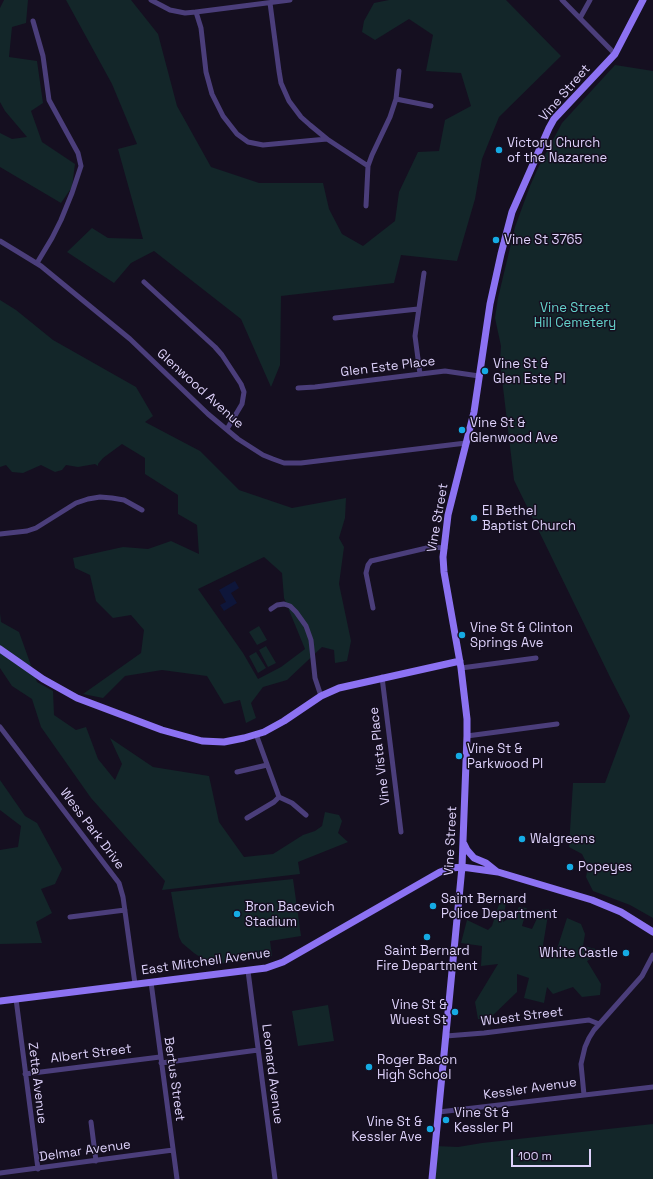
<!DOCTYPE html>
<style>
body{margin:0}
#map{position:relative;width:653px;height:1179px;overflow:hidden;background:#150f20;font-family:"Space Grotesk",sans-serif}
canvas{display:block}
.scale{position:absolute;left:511px;top:1149px;width:80px;height:18px;box-sizing:border-box;border:2px solid #ded2fb;border-top:0;padding-left:5px;font-size:12px;line-height:14px;white-space:nowrap;color:#ded2fb;-webkit-text-stroke:3px #150f20;paint-order:stroke}
</style>
<div id="map">
<canvas width="653" height="1179"></canvas>
<div class="scale">100 m</div>
</div>
<script>
const g = document.querySelector('canvas').getContext('2d');
g.lineJoin = 'round';
function fill(path, color) {
  g.fillStyle = color;
  g.fill(path, 'evenodd');
}
function shape(rows) {
  const path = new Path2D();
  for (const r of rows) {
    path.moveTo(r[0], r[1]);
    for (let i = 2; i < r.length; i += 2) path.lineTo(r[i], r[i + 1]);
  }
  return path;
}
function stroke(path, color, width, dash) {
  g.strokeStyle = color;
  g.lineWidth = width;
  g.lineCap = dash ? 'butt' : 'round';
  g.setLineDash(dash || []);
  g.stroke(path);
}
function drawText(font, color, halo, rows, align = 'center') {
  g.font = font + ' "Space Grotesk",sans-serif';
  g.lineWidth = 3;
  g.setLineDash([]);
  g.textBaseline = 'middle';
  g.strokeStyle = halo;
  g.fillStyle = color;
  for (const [text, x, y, turn = 0] of rows) {
    g.save();
    g.translate(x, y);
    g.rotate((+turn || 0) * Math.PI / 180);
    g.textAlign = isNaN(turn) ? turn : align;
    if (halo) g.strokeText(text, 0, 0);
    g.fillText(text, 0, 0);
    g.restore();
  }
}
fill(shape([
 [4,0,28,0,26,23,12,27,9,57,37,61,43,103,31,111,42,142,75,164,72,187,61,203,0,167,0,133,12,139,27,137,5,111,0,102,0,8],
 [66,0,131,0,158,34,177,106,211,167,259,183,323,183,329,209,342,234,363,246,395,221,399,192,418,152,439,151,445,120,471,106,461,73,426,71,433,35,409,19,375,40,362,32,364,21,374,3,389,0,506,0,561,56,499,117,482,159,475,199,457,261,401,255,394,283,281,296,280,365,271,387,241,319,154,251,131,263,114,283,67,252,92,228,108,238,143,239,118,149,137,144,112,84],
 [615,65,653,71,653,918,630,905,593,891,586,877,588,866,582,854,569,847,573,783,605,783,630,716,611,679,514,480,500,362,501,346,495,318,498,298,515,227,530,186,538,168,562,123],
 [0,300,16,310,53,340,136,387,153,416,145,422,200,451,239,490,292,508,346,498,345,518,339,538,344,547,339,584,351,641,347,661,335,663,334,650,322,647,287,680,263,687,251,703,256,718,246,723,240,700,224,704,207,676,162,670,125,676,103,698,83,694,141,653,144,630,131,615,113,618,96,601,90,575,75,568,73,558,123,547,148,549,171,541,199,554,197,525,178,514,178,495,145,474,145,458,122,444,103,458,98,464,98,466,95,464,78,467,66,465,62,470,55,472,41,465,23,473,12,472,6,465,0,467],
 [264,557,282,573,284,598,305,649,281,667,258,679,243,653,198,589],
 [0,613,1,622,19,632,37,682,53,691,54,715,76,730,86,727,98,759,115,780,122,764,110,738,153,767,209,776,219,822,244,857,273,854,303,835,315,831,322,826,325,812,339,815,342,821,338,833,348,842,298,862,300,874,162,890,165,881,91,798,41,727,32,699,12,686,0,668],
 [259,626,267,640,257,645,249,632],
 [266,646,276,663,268,667,259,650],
 [256,652,266,668,258,673,249,656],
 [0,780,25,816,37,823,62,869,55,884,41,889,52,913,36,922,42,943,0,944,0,850,18,847,21,826,0,810],
 [293,879,301,936,270,941,272,956,212,965,194,953,182,943,179,937,171,892],
 [500,901,506,902,503,922,514,915,519,907,527,908,522,926,532,929,541,910,549,909,542,951,556,952,567,918,581,924,585,934,583,946,604,951,587,961,601,984,600,995,582,997,573,987,553,994,547,987,544,1003,524,998,529,978,517,974,517,992,489,1019,478,1019,475,1002,498,964,481,966,482,946,461,943,467,920,488,930,492,926],
 [328,1005,334,1041,298,1046,292,1011],
 [653,1124,653,1179,432,1179,435,1146,458,1147,482,1143]
]), '#132629');
fill(shape([
 [235,581,239,588,231,593,237,603,224,611,220,605,226,602,219,590]
]), '#0e163a');
stroke(shape([
 [151,0,170,10,185,13,196,12,290,0],
 [562,0,615,54],
 [270,3,279,71,281,83,289,101,301,117,310,125,327,139,368,166],
 [196,12,201,28,206,72,212,94,223,116,237,134,248,142,263,145,327,139],
 [580,18,590,0],
 [33,21,43,56,49,100,78,153,81,166,72,193,61,220,52,238,37,263],
 [396,99,431,106],
 [366,206,368,166,372,155,390,117,396,99,399,71],
 [0,241,41,266,130,339,208,414,238,439,263,455,273,459,284,463,301,463,466,443],
 [144,282,215,347,222,355,241,384,244,392,242,404,227,429],
 [335,318,418,309],
 [420,374,415,336,424,273],
 [298,388,315,387,445,371,479,376],
 [0,534,27,531,36,528,76,503,88,499,100,497,112,498,124,500,142,510],
 [373,608,366,573,368,565,371,561,431,547,445,548],
 [271,609,277,605,284,604,290,606,296,612,306,626,311,640,315,678,321,696],
 [461,668,536,658],
 [382,677,401,832],
 [0,727,119,883,123,897,135,984],
 [256,734,279,797,292,803,306,815],
 [467,736,557,724],
 [237,772,267,765],
 [247,818,274,802,279,797],
 [70,917,125,910],
 [248,971,275,1179],
 [151,982,177,1179],
 [16,999,38,1169],
 [446,1036,484,1033,589,1020,599,1024],
 [161,1063,258,1050],
 [25,1074,160,1057],
 [584,1095,581,1064,585,1047,589,1038,594,1030,642,976,653,955],
 [439,1112,653,1087],
 [91,1122,96,1161],
 [0,1173,173,1150]
]), '#4b3e7b', 5);
stroke(shape([
 [0,649,43,679,77,698,162,730,202,741,224,742,244,738,264,732,284,721,321,696,339,688,460,661],
 [464,844,467,850,474,858,486,863,496,871],
 [0,1001,266,968,283,962,440,872,452,868,462,867,498,872,592,900,621,912,653,932],
 [432,1179,462,867,467,736,467,719,461,668,444,572,443,557,448,515,474,412,490,304,501,254,512,212,549,128,554,119,615,54,643,0]
]), '#8c72f2', 7);
for (const [x, y, r, color] of [
 [499,150,4,"#15abe4"],
 [496,240,4,"#15abe4"],
 [485,371,4,"#15abe4"],
 [462,430,4,"#15abe4"],
 [474,518,4,"#15abe4"],
 [462,635,4,"#15abe4"],
 [459,756,4,"#15abe4"],
 [522,839,4,"#15abe4"],
 [570,867,4,"#15abe4"],
 [433,906,4,"#15abe4"],
 [237,914,4,"#15abe4"],
 [427,937,4,"#15abe4"],
 [626,953,4,"#15abe4"],
 [455,1012,4,"#15abe4"],
 [369,1067,4,"#15abe4"],
 [446,1120,4,"#15abe4"],
 [430,1129,4,"#15abe4"]
]) {
  const dot = new Path2D();
  dot.arc(x, y, r, 0, 2 * Math.PI);
  g.fillStyle = color;
  g.fill(dot);
  stroke(dot, '#150f20', 1.5);
}
drawText('13px', '#ded2fb', '#150f20', [
 ["Vine Street",565,93,-49],
 ["Glen Este Place",388,367,-7],
 ["Glenwood Avenue",200,389,42],
 ["Vine Street",438,518,-80],
 ["Vine Vista Place",380,756,-97],
 ["Wess Park Drive",92,829,53],
 ["Vine Street",451,841,-87],
 ["East Mitchell Avenue",206,962,-8],
 ["Wuest Street",522,1017,-7],
 ["Albert Street",91,1054,-7],
 ["Leonard Avenue",272,1074,83],
 ["Bertus Street",174,1079,82],
 ["Zetta Avenue",37,1083,83],
 ["Kessler Avenue",530,1089,-8],
 ["Delmar Avenue",85,1151,-8]
]);
drawText('13px', '#ded2fb', '#150f20', [
 ["Victory Church",507,143],
 ["of the Nazarene",507,158],
 ["Vine St 3765",504,240],
 ["Vine St &",493,364],
 ["Glen Este Pl",493,379],
 ["Vine St &",470,423],
 ["Glenwood Ave",470,438],
 ["El Bethel",482,511],
 ["Baptist Church",482,526],
 ["Vine St & Clinton",470,628],
 ["Springs Ave",470,643],
 ["Vine St &",467,749],
 ["Parkwood Pl",467,764],
 ["Walgreens",530,839],
 ["Popeyes",578,867],
 ["Saint Bernard",441,899],
 ["Police Department",441,914],
 ["Bron Bacevich",245,907],
 ["Stadium",245,922],
 ["Saint Bernard",427,951,"center"],
 ["Fire Department",427,966,"center"],
 ["White Castle",618,953,"right"],
 ["Vine St &",447,1005,"right"],
 ["Wuest St",447,1020,"right"],
 ["Roger Bacon",377,1060],
 ["High School",377,1075],
 ["Vine St &",454,1113],
 ["Kessler Pl",454,1128],
 ["Vine St &",422,1122,"right"],
 ["Kessler Ave",422,1137,"right"]
], 'left');
drawText('13px', '#65d4cc', '#150f20', [
 ["Vine Street",575,308],
 ["Hill Cemetery",575,323]
]);
</script>
